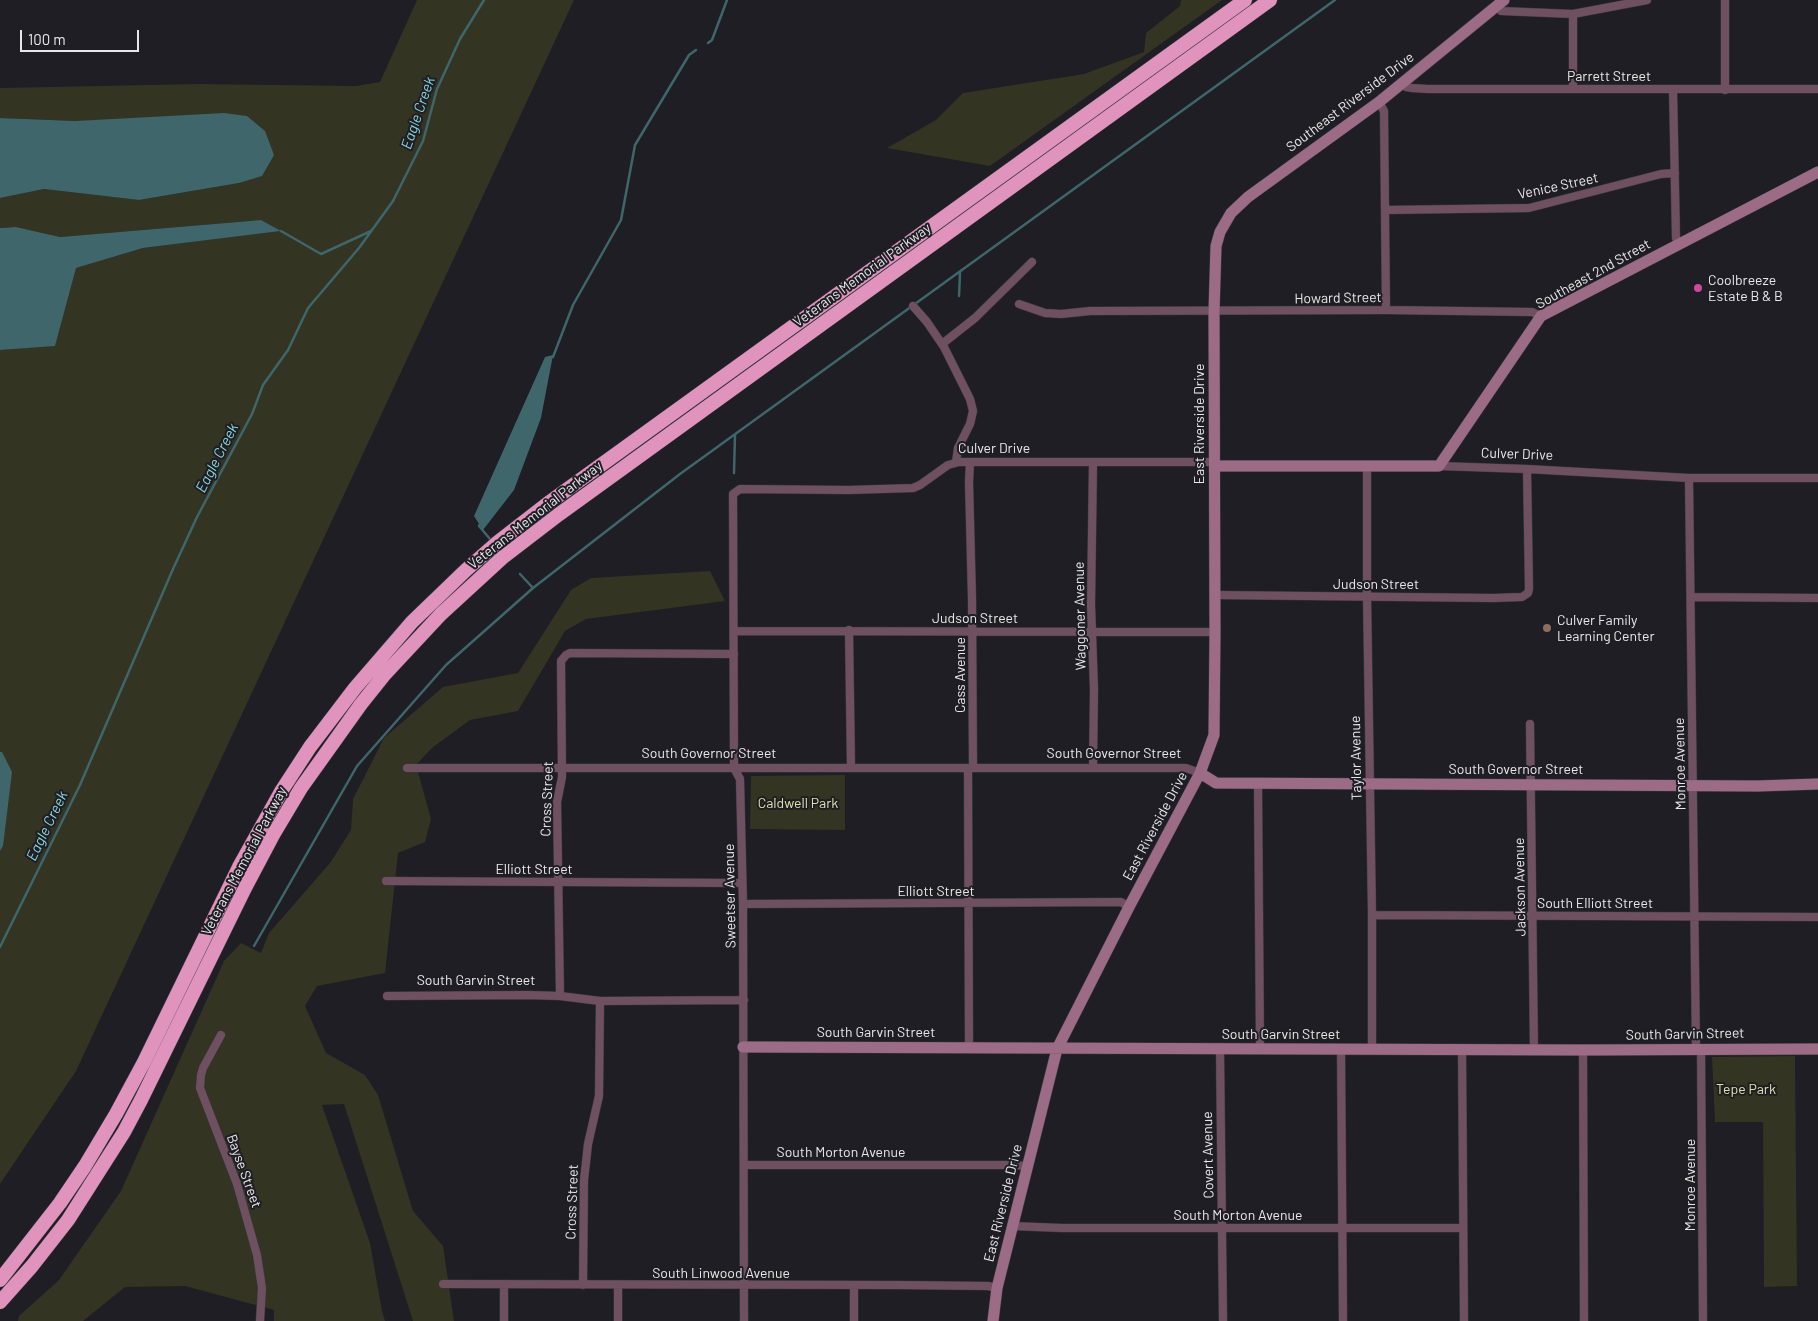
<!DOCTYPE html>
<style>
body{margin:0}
#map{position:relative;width:1818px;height:1321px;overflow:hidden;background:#1e1e24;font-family:Barlow,sans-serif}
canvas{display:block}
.scale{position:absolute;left:20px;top:30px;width:119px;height:22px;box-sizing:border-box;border:2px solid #e7e7eb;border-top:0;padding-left:6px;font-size:15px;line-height:18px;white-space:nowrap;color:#e7e7eb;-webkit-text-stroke:4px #1e1e24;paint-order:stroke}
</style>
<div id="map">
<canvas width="1818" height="1321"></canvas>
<div class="scale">100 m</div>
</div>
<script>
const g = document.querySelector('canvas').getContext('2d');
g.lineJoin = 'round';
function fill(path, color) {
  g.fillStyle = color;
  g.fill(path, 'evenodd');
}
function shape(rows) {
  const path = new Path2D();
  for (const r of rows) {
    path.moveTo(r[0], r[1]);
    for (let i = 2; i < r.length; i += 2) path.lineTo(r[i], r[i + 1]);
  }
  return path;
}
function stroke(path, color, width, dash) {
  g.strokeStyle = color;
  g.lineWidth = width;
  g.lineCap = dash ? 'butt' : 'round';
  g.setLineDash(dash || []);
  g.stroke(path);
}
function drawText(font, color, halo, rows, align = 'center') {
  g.font = font + ' Barlow,sans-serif';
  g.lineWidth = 4;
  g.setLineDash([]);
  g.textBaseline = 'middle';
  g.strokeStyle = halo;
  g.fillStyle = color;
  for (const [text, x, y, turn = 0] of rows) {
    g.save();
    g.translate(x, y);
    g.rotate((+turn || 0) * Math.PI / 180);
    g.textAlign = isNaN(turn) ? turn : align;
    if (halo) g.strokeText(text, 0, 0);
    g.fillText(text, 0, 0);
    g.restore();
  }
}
fill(shape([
 [417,0,574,0,76,1071,0,1184,0,851,3,846,2,752,0,752,0,350,55,345,75,268,143,248,280,231,261,220,60,237,16,227,0,228,0,198,44,189,139,200,239,183,76,121,0,118,0,88,199,84,356,86,380,82],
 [1181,0,1222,0,990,166,887,148,936,120,963,93,1084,74,1144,52,1146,33,1180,6],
 [710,571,725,601,586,619,565,631,518,711,470,720,432,748,416,765,431,819,425,842,398,853,385,973,317,986,305,1006,326,1053,365,1075,378,1095,413,1211,443,1246,454,1321,413,1321,344,1104,322,1105,370,1243,382,1311,385,1321,274,1321,274,1310,185,1286,125,1287,83,1321,18,1321,19,1316,59,1280,121,1191,224,961,241,943,261,953,269,933,330,863,351,830,353,799,384,738,443,687,518,673,571,590,591,578],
 [845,775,845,830,750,829,751,776],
 [1795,1056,1797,1286,1764,1287,1763,1122,1715,1122,1712,1057]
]), '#333422');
fill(shape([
 [224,113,247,116,265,131,274,155,262,176,239,183,139,200,44,189,0,198,0,118,76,121],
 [261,220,281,231,143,248,76,268,55,346,0,350,0,228,16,227,60,237],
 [553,355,541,418,514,490,483,530,474,516,545,357],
 [0,752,2,752,12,772,3,846,0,851]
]), '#3e666b');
stroke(shape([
 [708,43,712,40,727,0],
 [281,231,321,254,371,231],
 [959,296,960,273],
 [553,357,573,305,621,220,635,145,689,55,696,50],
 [734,473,735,435],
 [481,522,479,526,490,539],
 [520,574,533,588],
 [254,946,357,766,446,665,533,588,680,474,1335,0],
 [0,947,80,785,173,569,197,517,252,414,263,385,288,350,308,308,359,248,393,201,423,141,437,89,460,39,484,0]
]), '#3e666b', 2.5);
const street = shape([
 [1725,0,1725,90],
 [1497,6,1501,11,1573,14,1647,0],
 [1403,83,1406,87,1412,88,1428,89,1818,89],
 [1573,89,1573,14],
 [1673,89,1676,238,1679,244],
 [1379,102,1384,111,1386,310],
 [1385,210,1529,208,1661,174,1675,173],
 [1019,304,1045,313,1061,314,1090,311,1386,310,1532,312,1541,316],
 [913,306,927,322,944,347,970,399,973,411,970,424,958,448,956,462],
 [942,344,975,318,1032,262],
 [970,462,969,482,972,599,973,768],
 [1093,463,1091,605,1094,689,1093,768],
 [1367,466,1367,596,1372,915,1372,1049],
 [1439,466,1527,469,1689,478,1818,478],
 [1689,478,1696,1049],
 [1215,595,1493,598,1522,597,1528,593,1529,589,1527,469],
 [1691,597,1818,598],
 [849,630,851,768],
 [734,631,1215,632],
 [1530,724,1534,1050],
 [407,768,1186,768,1200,773],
 [968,768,969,1048],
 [1258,783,1260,1049],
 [386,881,741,883],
 [743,904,1121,902,1129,907],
 [1372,915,1818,917],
 [387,996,528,995,560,996,600,1001,744,1000],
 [560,996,557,802,562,777,561,661,566,655,570,653,734,654],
 [221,1035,203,1068,201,1075,200,1088,237,1184,257,1255,262,1288,260,1321],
 [1220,1049,1223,1321],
 [1341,1049,1343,1321],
 [1462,1049,1464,1321],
 [1701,1049,1703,1321],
 [1583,1050,1584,1321],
 [744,1165,1018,1165,1027,1167],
 [1012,1226,1062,1228,1463,1228],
 [443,1284,897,1285,988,1286,997,1288],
 [583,1285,584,1180,588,1144,599,1096,600,1001],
 [854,1286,854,1321],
 [504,1321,504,1284],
 [618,1321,618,1285],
 [744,1321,743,904,740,779,734,768,733,494,740,489,849,490,913,488,920,485,948,465,959,462,1214,462]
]);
const secondary = shape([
 [1215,466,1439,466,1541,316,1818,172],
 [1200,773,1216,783,1758,786,1818,784],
 [743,1047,1583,1050,1818,1049],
 [993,1321,997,1288,1057,1049,1129,907,1200,773,1214,735,1215,632,1214,312,1216,246,1220,232,1231,213,1248,197,1379,102,1504,0]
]);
const highway = shape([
 [0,1280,60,1203,85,1166,116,1114,144,1062,239,867,282,790,310,747,355,688,412,622,466,570,498,542,547,504,1245,0],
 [0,1302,32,1266,68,1220,124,1132,141,1100,245,888,273,835,301,788,361,704,385,674,441,614,502,558,558,515,1270,0]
]);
stroke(street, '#3a3a40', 9);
stroke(secondary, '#3a3a40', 12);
stroke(highway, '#3a3a40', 15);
stroke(street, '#6f5060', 8);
stroke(secondary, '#9c6b85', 11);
stroke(highway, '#e093bd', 14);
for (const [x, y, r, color] of [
 [1698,288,5,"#d1479c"],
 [1547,628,5,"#8d6e63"]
]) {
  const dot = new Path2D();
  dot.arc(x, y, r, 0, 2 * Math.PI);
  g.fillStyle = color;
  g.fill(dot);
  stroke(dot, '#1e1e24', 2);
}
drawText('14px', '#e7e7eb', '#1e1e24', [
 ["Parrett Street",1609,76],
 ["Southeast Riverside Drive",1350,102,-37],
 ["Venice Street",1558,186,-12],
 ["Southeast 2nd Street",1593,274,-29],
 ["Veterans Memorial Parkway",862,275,-36],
 ["Howard Street",1338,298,-1],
 ["East Riverside Drive",1199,424,-90],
 ["Culver Drive",994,448],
 ["Culver Drive",1517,454,2],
 ["Veterans Memorial Parkway",535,515,-38],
 ["Judson Street",1376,584],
 ["Waggoner Avenue",1080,616,-91],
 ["Judson Street",975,618],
 ["Cass Avenue",960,675,-90],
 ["South Governor Street",709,753],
 ["South Governor Street",1114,753],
 ["Taylor Avenue",1356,758,-91],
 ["Monroe Avenue",1680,764,-91],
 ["South Governor Street",1516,769],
 ["Cross Street",547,799,-88],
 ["East Riverside Drive",1155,826,-62],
 ["Veterans Memorial Parkway",244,861,-62],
 ["Elliott Street",534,869],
 ["Jackson Avenue",1520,887,-91],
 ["Elliott Street",936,891],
 ["Sweetser Avenue",730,896,-91],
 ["South Elliott Street",1595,903],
 ["South Garvin Street",476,980],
 ["South Garvin Street",876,1032],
 ["South Garvin Street",1281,1034],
 ["South Garvin Street",1685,1034,-1],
 ["South Morton Avenue",841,1152],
 ["Covert Avenue",1208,1155,-91],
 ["Bayse Street",244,1171,70],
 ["Monroe Avenue",1690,1185,-90],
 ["Cross Street",572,1202,-88],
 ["East Riverside Drive",1003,1203,-76],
 ["South Morton Avenue",1238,1215],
 ["South Linwood Avenue",721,1273]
]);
drawText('14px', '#e7e7eb', '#1e1e24', [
 ["Coolbreeze",1708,280],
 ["Estate B & B",1708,296],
 ["Culver Family",1557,620],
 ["Learning Center",1557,636]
], 'left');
drawText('14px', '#dfe2a8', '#1e1e24', [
 ["Caldwell Park",798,803],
 ["Tepe Park",1746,1089]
]);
drawText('italic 15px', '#87d3db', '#1e1e24', [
 ["Eagle Creek",418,113,-71],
 ["Eagle Creek",217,458,-63],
 ["Eagle Creek",47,826,-64]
]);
</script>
